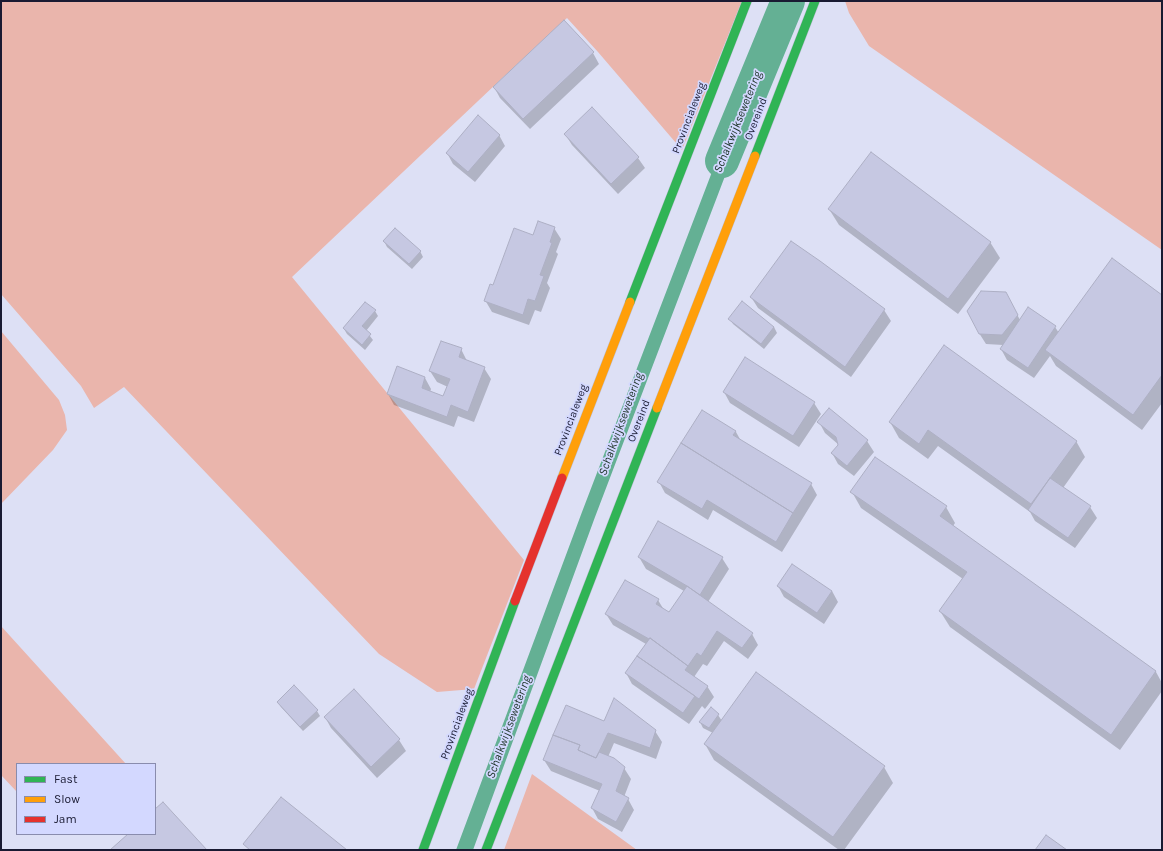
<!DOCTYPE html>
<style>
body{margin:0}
#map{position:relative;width:1163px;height:851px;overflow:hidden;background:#dde0f5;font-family:Karla,sans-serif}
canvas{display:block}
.frame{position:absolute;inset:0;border:2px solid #191a32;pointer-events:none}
.legend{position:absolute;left:16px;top:763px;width:140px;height:72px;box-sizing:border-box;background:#d3d8ff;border:1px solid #898cad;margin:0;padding:5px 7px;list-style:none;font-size:12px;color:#191a32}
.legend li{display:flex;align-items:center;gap:8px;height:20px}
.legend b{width:20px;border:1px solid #898cad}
</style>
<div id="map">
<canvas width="1163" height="851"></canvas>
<div class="frame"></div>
<ul class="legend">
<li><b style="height:5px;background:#30b455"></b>Fast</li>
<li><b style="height:5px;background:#ff9f0a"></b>Slow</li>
<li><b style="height:5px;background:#e5322d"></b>Jam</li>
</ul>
</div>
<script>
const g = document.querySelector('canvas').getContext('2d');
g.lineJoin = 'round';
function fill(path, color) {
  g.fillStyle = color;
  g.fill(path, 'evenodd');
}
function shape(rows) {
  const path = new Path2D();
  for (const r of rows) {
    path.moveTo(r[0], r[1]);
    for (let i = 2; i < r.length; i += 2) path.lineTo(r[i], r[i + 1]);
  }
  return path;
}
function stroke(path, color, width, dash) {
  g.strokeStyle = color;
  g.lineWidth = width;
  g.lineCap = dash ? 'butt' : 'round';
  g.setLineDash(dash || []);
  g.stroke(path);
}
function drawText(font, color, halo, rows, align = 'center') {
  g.font = font + ' Karla,sans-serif';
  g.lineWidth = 3.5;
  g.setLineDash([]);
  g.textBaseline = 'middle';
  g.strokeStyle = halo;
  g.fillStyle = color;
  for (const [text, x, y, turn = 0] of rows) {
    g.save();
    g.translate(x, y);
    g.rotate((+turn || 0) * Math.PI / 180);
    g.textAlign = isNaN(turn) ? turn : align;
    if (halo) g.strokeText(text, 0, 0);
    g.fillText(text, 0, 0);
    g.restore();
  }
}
fill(shape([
 [1,1,742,1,682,150,598,52,567,18,496,84,292,277,524,560,474,689,437,692,379,654,124,387,94,408,81,386,1,294],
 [845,1,1162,1,1162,250,869,46,849,13],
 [1,331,59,400,65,415,67,430,53,450,1,504],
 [1,626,126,764,17,764,17,792,1,775],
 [532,774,637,850,504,850]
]), '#eab5ac');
fill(shape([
 [733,117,746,121,595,517,473,850,456,850,582,512]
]), '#64b094');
fill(shape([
 [593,53,599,64,530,129,500,98,494,87],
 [565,134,638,158,645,168,618,194,572,145],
 [499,135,505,146,475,182,453,164,447,153],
 [829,209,990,242,1000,258,958,314,839,225],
 [554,228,561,239,556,252,558,254,547,283,550,288,541,312,535,310,529,325,492,312,485,300,494,286,533,236],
 [384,241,420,251,423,257,412,269,387,247],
 [1162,296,1162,403,1142,430,1056,366,1050,356,1034,378,1007,360,1001,349,1003,345,986,344,979,333,1012,305,1020,320,1055,327,1059,333],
 [751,297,884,310,891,321,851,377,758,308],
 [375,311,378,316,366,331,373,340,365,350,347,334,344,329],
 [730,319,774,327,777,333,764,349,733,324],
 [461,349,467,361,484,368,491,379,474,422,458,416,454,427,394,405,388,394,425,378,431,389,430,392,444,397,448,387,437,382,430,371],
 [724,392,814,403,821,414,799,447,730,403],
 [702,411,736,432,741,441,811,484,817,495,782,552,713,510,708,520,665,493,659,482],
 [819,422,867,441,874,452,854,476,838,464,832,453,839,445,825,433],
 [890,422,1076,441,1085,457,1063,488,1090,507,1097,518,1075,548,1035,521,1030,512,938,446,928,459,899,438],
 [852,492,946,507,955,523,953,526,1156,672,1162,683,1162,691,1120,750,950,627,940,611,963,579,861,508],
 [639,557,722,558,729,569,708,602,752,634,758,645,748,659,724,641,707,666,703,664,694,677,707,686,714,697,705,709,702,706,689,724,632,684,626,673,646,644,613,625,606,614,658,600,664,610,669,613,684,591,646,569],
 [778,586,832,591,838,602,824,624,784,597],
 [354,690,399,740,406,751,377,778,331,728,325,717],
 [278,702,317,711,320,716,303,731,281,707],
 [718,715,722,721,884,767,893,783,844,850,839,850,714,760,705,744,713,733,703,728,700,722],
 [605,722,655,731,662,742,656,759,614,743,608,757,624,768,631,779,624,797,628,799,634,810,622,832,598,819,592,808,600,791,551,771,544,760]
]), '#0003');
stroke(shape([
 [722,161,788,1]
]), '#64b094', 34);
const building = shape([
 [564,20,594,52,523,119,493,87,564,20],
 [592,107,639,157,611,184,564,134,592,107],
 [478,115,500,135,468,172,446,153,478,115],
 [871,152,991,242,948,299,828,209,871,152],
 [538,221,555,227,550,242,552,243,540,275,544,276,535,301,528,299,523,315,484,301,490,284,493,285,514,228,533,235,538,221],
 [395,228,421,251,409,264,383,241,395,228],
 [791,241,820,261,885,309,845,367,750,297,791,241],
 [1112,258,1162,295,1162,375,1133,415,1045,350,1112,258],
 [981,291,1006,292,1018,315,1002,335,979,334,967,311,981,291],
 [742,301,774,327,761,344,728,319,742,301],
 [365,302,376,310,362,326,371,334,362,345,343,328,365,302],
 [1028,307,1056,326,1028,368,1000,349,1028,307],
 [441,341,462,348,459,357,485,367,468,412,451,405,447,417,387,394,397,366,425,377,422,388,443,396,450,379,429,371,441,341],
 [944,345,1077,441,1031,504,928,430,919,444,889,422,944,345],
 [745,357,815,402,793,436,723,392,745,357],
 [829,408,868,440,847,466,831,453,838,445,836,437,817,422,829,408],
 [702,410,736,431,733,435,812,483,793,513,681,443,702,410],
 [681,443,793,513,776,542,707,500,702,509,657,482,681,443],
 [875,457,947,506,940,516,1156,671,1111,735,939,611,967,572,850,492,875,457],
 [1050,478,1091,506,1068,538,1028,510,1050,478],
 [658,521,723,557,700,595,687,586,638,557,658,521],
 [792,564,832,591,817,613,777,586,792,564],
 [625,580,659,599,656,604,669,612,687,586,753,633,742,648,717,631,701,656,697,653,688,666,650,638,649,639,605,614,625,580],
 [650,638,688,666,685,670,708,686,699,699,637,656,650,638],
 [637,656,695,696,683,713,625,673,637,656],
 [756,672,885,766,833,837,704,744,756,672],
 [294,685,318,710,300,727,277,702,294,685],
 [354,689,400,739,371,767,324,717,354,689],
 [614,698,656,730,650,748,608,733,596,758,578,750,580,745,553,735,566,705,604,721,614,698],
 [711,707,719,714,709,728,699,722,711,707],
 [553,735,580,745,578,750,596,758,599,752,614,758,625,767,616,791,629,798,616,822,591,808,602,784,543,760,553,735],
 [281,797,347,850,250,850,243,844,281,797],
 [163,802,207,850,110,850,128,834,155,834,155,809,163,802],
 [1046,835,1067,850,1035,850,1046,835]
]);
fill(building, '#c6c8e2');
stroke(building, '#adafc4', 1);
const fast = shape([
 [755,156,815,1],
 [630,302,747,1],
 [423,850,515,601],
 [486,850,657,408]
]);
const slow = shape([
 [657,408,755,156],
 [562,478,630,302]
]);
const jam = shape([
 [515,601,562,478]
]);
stroke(fast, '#bbbed3', 10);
stroke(slow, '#bbbed3', 10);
stroke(jam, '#bbbed3', 10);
stroke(fast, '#30b455', 9);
stroke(slow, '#ff9f0a', 9);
stroke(jam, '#e5322d', 9);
drawText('11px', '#191a32', '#d3d8ff', [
 ["Provincialeweg",689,118,-69],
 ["Overeind",756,119,-69],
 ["Provincialeweg",571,420,-69],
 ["Overeind",639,421,-69],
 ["Provincialeweg",457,724,-70]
]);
drawText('italic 12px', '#1c3226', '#d3d8ff', [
 ["Schalkwijksewetering",738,122,-68],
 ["Schalkwijksewetering",621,424,-70],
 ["Schalkwijksewetering",509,727,-70]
]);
</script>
